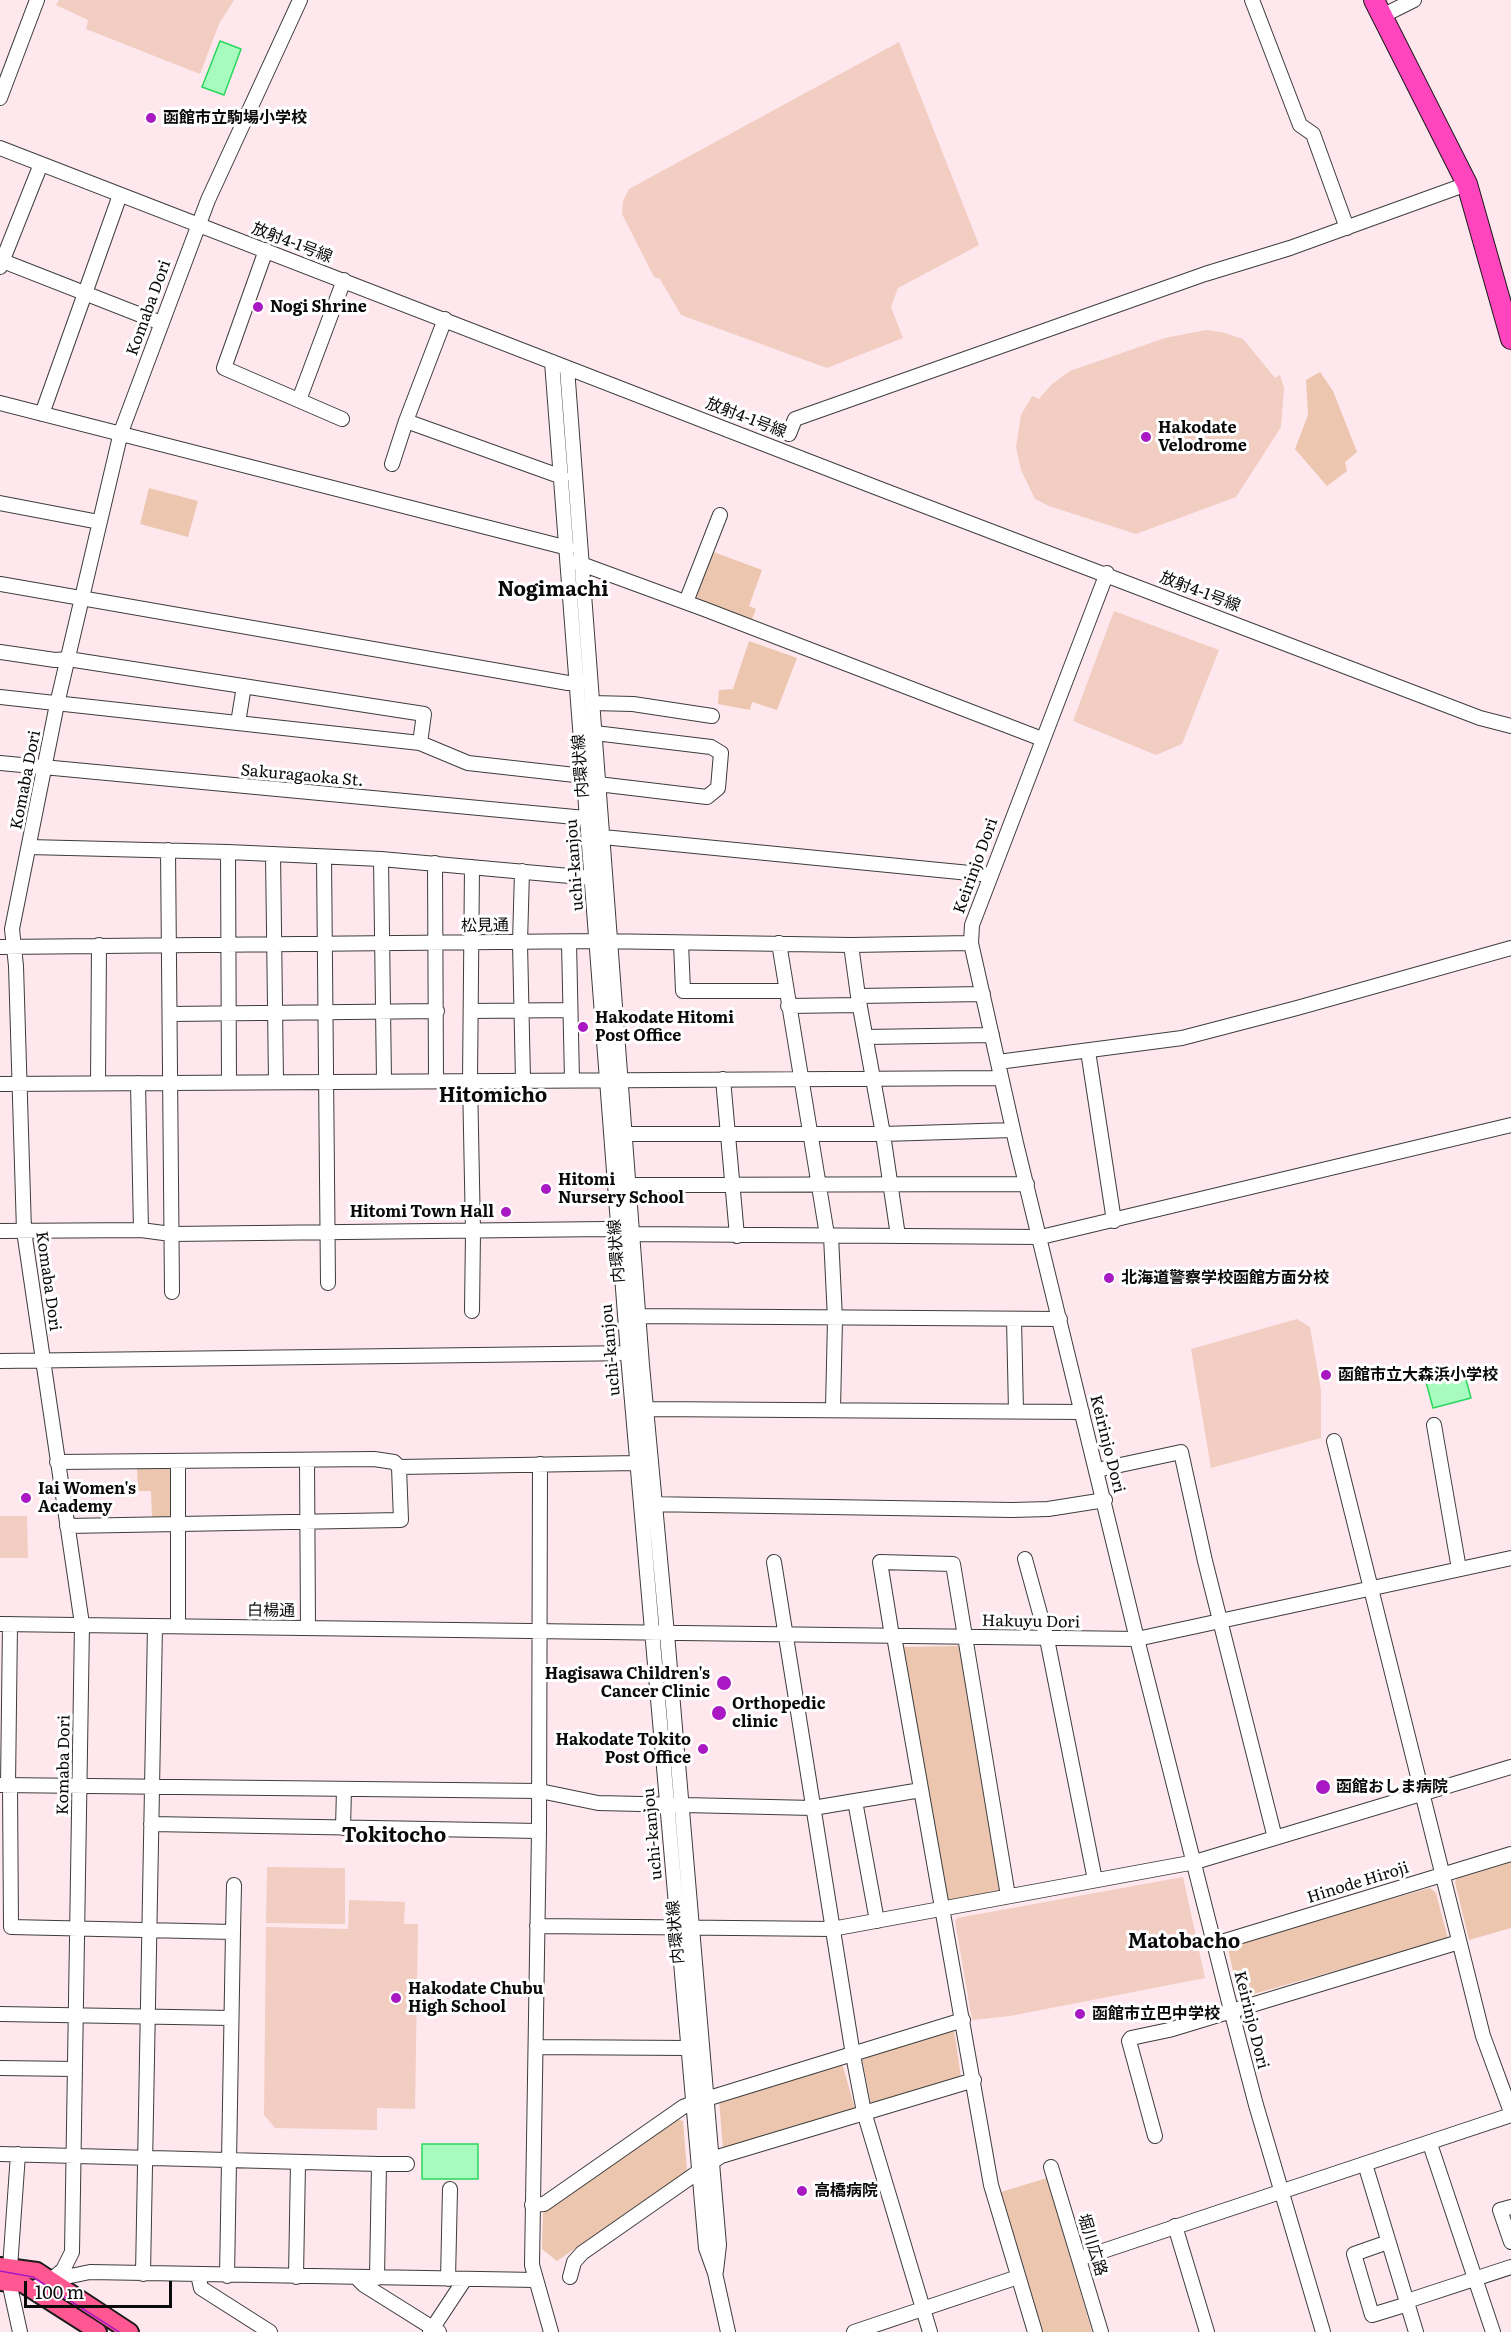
<!DOCTYPE html>
<meta charset="utf-8">
<style>
body{margin:0}
#map{position:relative;width:1511px;height:2332px;overflow:hidden;background:#ffe7ee;font-family:Literata,serif}
canvas{display:block}
.scale{position:absolute;left:24px;top:2281px;width:148px;height:27px;box-sizing:border-box;border:3px solid #0a0a0a;border-top:0;padding-left:8px;font-size:18px;line-height:21px;white-space:nowrap;color:#0a0a0a;-webkit-text-stroke:4px #fff;paint-order:stroke}
</style>
<div id="map">
<canvas width="1511" height="2332"></canvas>
<div class="scale">100 m</div>
</div>
<script>
const g = document.querySelector('canvas').getContext('2d');
g.lineJoin = 'round';
function fill(path, color) {
  g.fillStyle = color;
  g.fill(path, 'evenodd');
}
function shape(rows) {
  const path = new Path2D();
  for (const r of rows) {
    path.moveTo(r[0], r[1]);
    for (let i = 2; i < r.length; i += 2) path.lineTo(r[i], r[i + 1]);
  }
  return path;
}
function stroke(path, color, width, dash) {
  g.strokeStyle = color;
  g.lineWidth = width;
  g.lineCap = dash ? 'butt' : 'round';
  g.setLineDash(dash || []);
  g.stroke(path);
}
function drawText(font, color, halo, rows, align = 'center') {
  g.font = font + ' Literata,"Noto Sans JP",serif';
  g.lineWidth = 6;
  g.setLineDash([]);
  g.textBaseline = 'middle';
  g.strokeStyle = halo;
  g.fillStyle = color;
  for (const [text, x, y, turn = 0] of rows) {
    g.save();
    g.translate(x, y);
    g.rotate((+turn || 0) * Math.PI / 180);
    g.textAlign = isNaN(turn) ? turn : align;
    if (halo) g.strokeText(text, 0, 0);
    g.fillText(text, 0, 0);
    g.restore();
  }
}
fill(shape([
 [1320,372,1333,391,1357,452,1345,462,1347,471,1327,486,1295,449,1308,415,1306,380],
 [149,488,198,501,188,537,140,524],
 [711,551,762,570,749,606,756,609,751,622,692,600],
 [749,641,797,658,777,710,752,702,750,710,718,704,719,690,733,689],
 [137,1467,173,1467,176,1519,152,1519,151,1491,138,1491],
 [960,1646,1001,1890,944,1901,900,1647],
 [1511,1859,1511,1928,1469,1940,1455,1882,1458,1875],
 [1430,1888,1436,1893,1448,1939,1239,1998,1227,1944],
 [954,2030,961,2077,871,2104,862,2058],
 [842,2063,855,2109,723,2149,719,2100],
 [677,2119,683,2121,687,2171,557,2261,542,2249,543,2213],
 [1047,2178,1092,2332,1043,2332,1001,2192]
]), '#ecc6af');
fill(shape([
 [59,0,234,0,219,24,200,74,86,29,88,20,56,5],
 [899,42,979,245,898,288,891,307,903,338,827,368,681,315,660,279,654,277,622,214,623,201,629,189],
 [1206,330,1221,332,1243,339,1275,378,1280,375,1284,388,1281,427,1236,497,1136,534,1049,506,1035,499,1021,470,1016,447,1021,415,1032,396,1039,399,1052,384,1070,371,1165,338],
 [1114,611,1219,650,1182,744,1156,755,1073,721],
 [1297,1319,1310,1327,1321,1390,1321,1438,1211,1468,1191,1349],
 [0,1516,27,1516,28,1558,0,1558],
 [267,1867,345,1868,345,1924,266,1923],
 [1183,1877,1205,1978,1010,2016,972,2020,955,1921,957,1918],
 [349,1900,405,1902,404,1924,418,1924,415,2109,377,2108,377,2130,275,2128,264,2115,266,1927,348,1929]
]), '#f2cdc1');
const water = shape([
 [220,41,241,49,224,95,202,87,220,41],
 [1464,1372,1471,1398,1433,1408,1426,1382,1464,1372],
 [422,2144,478,2144,478,2179,422,2179,422,2144]
]);
fill(water, '#a7fbbe');
stroke(water, '#29d75c', 1.5);
const minor = shape([
 [1252,0,1300,125,1313,134,1347,228],
 [1382,16,1414,0],
 [0,98,37,0],
 [0,148,875,487,1480,718,1511,726],
 [266,250,224,368,342,419],
 [0,260,161,323],
 [0,267,41,164],
 [552,362,629,1367,706,2248,715,2273,728,2332],
 [567,368,642,1365,667,1634,719,2245,716,2271],
 [299,400,344,280],
 [0,403,568,548],
 [42,414,120,195],
 [406,421,562,477],
 [789,434,795,419,1205,274,1290,248,1467,184],
 [392,464,406,421,445,319],
 [0,503,99,522],
 [576,562,704,609,1042,739],
 [1107,573,972,925,971,943,1016,1143,1137,1639,1231,2010,1256,2105,1323,2332],
 [0,584,568,683,586,682],
 [686,602,720,515],
 [0,652,55,660,68,659,424,714,420,743],
 [0,697,420,743,468,763,584,776],
 [592,703,633,704,712,716],
 [238,723,244,686],
 [595,733,711,747,721,753,718,788,707,797,598,784],
 [0,763,596,819],
 [603,837,990,875],
 [29,847,228,852,381,859,592,878],
 [168,850,172,1292],
 [228,852,229,1082],
 [273,854,276,1082],
 [324,857,328,1283],
 [381,859,384,1081],
 [435,863,436,1081],
 [472,867,470,1080,473,1232,472,1311],
 [522,871,520,943,523,1080],
 [569,942,572,1080],
 [681,943,683,991,785,991],
 [779,943,827,1235],
 [851,945,858,996,883,1134,898,1236],
 [0,947,597,941,851,945,971,943],
 [858,996,983,994],
 [788,1006,859,1005],
 [471,1011,570,1010],
 [171,1014,437,1011],
 [866,1037,992,1035],
 [1088,1051,1114,1221],
 [998,1062,1182,1038,1297,1008,1511,948],
 [723,1079,737,1236],
 [98,1083,99,945],
 [138,1083,141,1230],
 [0,1084,1001,1078],
 [626,1134,883,1134,1013,1130],
 [629,1185,1027,1184],
 [0,1231,141,1230,171,1234,606,1229,633,1234,1041,1237,1511,1125],
 [831,1236,835,1319,833,1409],
 [639,1316,1060,1319],
 [1014,1319,1016,1411],
 [0,1361,636,1353],
 [646,1409,1082,1412],
 [1434,1425,1459,1569],
 [1334,1441,1483,2036,1511,2112],
 [307,1460,308,1628],
 [57,1462,374,1459,394,1462,399,1467,637,1463],
 [178,1462,178,1626],
 [540,1464,539,1831,532,2265,551,2332],
 [1097,1470,1181,1452,1205,1561,1275,1838],
 [646,1504,1012,1510,1048,1509,1105,1500],
 [67,1526,401,1520,399,1467],
 [1025,1559,1047,1639,1095,1880],
 [774,1562,853,2055,864,2112,930,2332],
 [0,1624,1137,1639,1511,1558],
 [892,1636,880,1562,953,1564,1008,1896],
 [894,1636,991,2185,1035,2332],
 [0,1785,540,1791,598,1803,813,1808,921,1790],
 [8,1785,10,1624],
 [10,1785,11,1927,233,1932,227,2276],
 [855,1801,877,1921],
 [151,1824,539,1831],
 [343,1828,344,1789],
 [537,1926,832,1929,1195,1862,1511,1767],
 [233,1932,234,1885],
 [1215,1944,1511,1854],
 [0,2014,231,2018],
 [536,2047,688,2048],
 [0,2068,75,2069],
 [1155,2136,1129,2041,1131,2038,1169,2030,1459,1942],
 [1430,2144,1493,2332],
 [0,2154,379,2164,377,2278],
 [18,2154,9,2282,20,2332],
 [379,2164,407,2164],
 [1365,2164,1416,2332],
 [1051,2167,1101,2332],
 [532,2205,544,2204,683,2107,693,2103,963,2020],
 [1511,2207,1500,2210,1511,2242],
 [1175,2226,1207,2332],
 [1388,2242,1354,2254,1372,2315,1408,2304],
 [1079,2259,1511,2115],
 [143,2274,155,1626],
 [198,2275,201,2288,270,2332],
 [296,2277,298,2163],
 [570,2277,574,2262,582,2253,721,2156,974,2080],
 [357,2278,364,2285,439,2332],
 [448,2279,450,2189],
 [51,2280,63,2270,72,2252,82,1624,24,1231,16,966,12,929,57,704,121,432,208,200,300,0],
 [32,2289,51,2280,90,2272,536,2280],
 [1407,2301,1511,2267],
 [430,2332,465,2279],
 [854,2332,1018,2277]
]);
const major = shape([
 [0,2266,37,2271,130,2332],
 [0,2282,23,2284,98,2332]
]);
const highway = shape([
 [1374,0,1467,184,1511,339]
]);
stroke(minor, '#3d3d3d', 16);
stroke(major, '#1b1b1b', 20);
stroke(highway, '#1b1b1b', 22);
stroke(minor, '#fff', 14);
stroke(major, '#ff5792', 16);
stroke(highway, '#ff45bd', 20);
stroke(shape([
 [0,2271,33,2277,119,2332]
]), '#a919c3', 1.5);
for (const [x, y, r, color] of [
 [151,118,6,"#a919c3"],
 [258,307,6,"#a919c3"],
 [1146,437,6,"#a919c3"],
 [583,1027,6,"#a919c3"],
 [546,1189,6,"#a919c3"],
 [506,1212,6,"#a919c3"],
 [1109,1278,6,"#a919c3"],
 [1326,1375,6,"#a919c3"],
 [26,1498,6,"#a919c3"],
 [724,1683,8,"#a919c3"],
 [719,1713,8,"#a919c3"],
 [703,1749,6,"#a919c3"],
 [1323,1787,8,"#a919c3"],
 [396,1998,6,"#a919c3"],
 [1080,2014,6,"#a919c3"],
 [802,2191,6,"#a919c3"]
]) {
  const dot = new Path2D();
  dot.arc(x, y, r, 0, 2 * Math.PI);
  g.fillStyle = color;
  g.fill(dot);
  stroke(dot, '#fff', 2);
}
drawText('bold 16px', '#0a0a0a', '#fff', [
 ["函館市立駒場小学校",163,118],
 ["Nogi Shrine",270,307],
 ["Hakodate",1158,428],
 ["Velodrome",1158,446],
 ["Hakodate Hitomi",595,1018],
 ["Post Office",595,1036],
 ["Hitomi",558,1180],
 ["Nursery School",558,1198],
 ["Hitomi Town Hall",494,1212,"right"],
 ["北海道警察学校函館方面分校",1121,1278],
 ["函館市立大森浜小学校",1338,1375],
 ["Iai Women's",38,1489],
 ["Academy",38,1507],
 ["Hagisawa Children's",710,1674,"right"],
 ["Cancer Clinic",710,1692,"right"],
 ["Orthopedic",732,1704],
 ["clinic",732,1722],
 ["Hakodate Tokito",691,1740,"right"],
 ["Post Office",691,1758,"right"],
 ["函館おしま病院",1336,1787],
 ["Hakodate Chubu",408,1989],
 ["High School",408,2007],
 ["函館市立巴中学校",1092,2014],
 ["高橋病院",814,2191]
], 'left');
drawText('16px', '#0a0a0a', '#fff', [
 ["放射4-1号線",292,243,21],
 ["Komaba Dori",149,308,-70],
 ["放射4-1号線",746,418,21],
 ["放射4-1号線",1200,592,21],
 ["内環状線",581,766,-94],
 ["Sakuragaoka St.",302,776,5],
 ["Komaba Dori",26,780,-79],
 ["uchi-kanjou",575,865,-94],
 ["Keirinjo Dori",976,866,-70],
 ["松見通",485,926,-1],
 ["内環状線",617,1251,-94],
 ["Komaba Dori",48,1281,82],
 ["uchi-kanjou",611,1350,-95],
 ["Keirinjo Dori",1107,1444,76],
 ["白楊通",271,1611,1],
 ["Hakuyu Dori",1031,1622,1],
 ["Komaba Dori",64,1765,-89],
 ["uchi-kanjou",653,1834,-95],
 ["Hinode Hiroji",1358,1883,-17],
 ["内環状線",676,1932,-95],
 ["Keirinjo Dori",1251,2020,76],
 ["堀川広路",1092,2245,73]
]);
drawText('bold 20px', '#0a0a0a', '#fff', [
 ["Nogimachi",553,590],
 ["Hitomicho",493,1096],
 ["Tokitocho",394,1836],
 ["Matobacho",1184,1942]
]);
</script>
